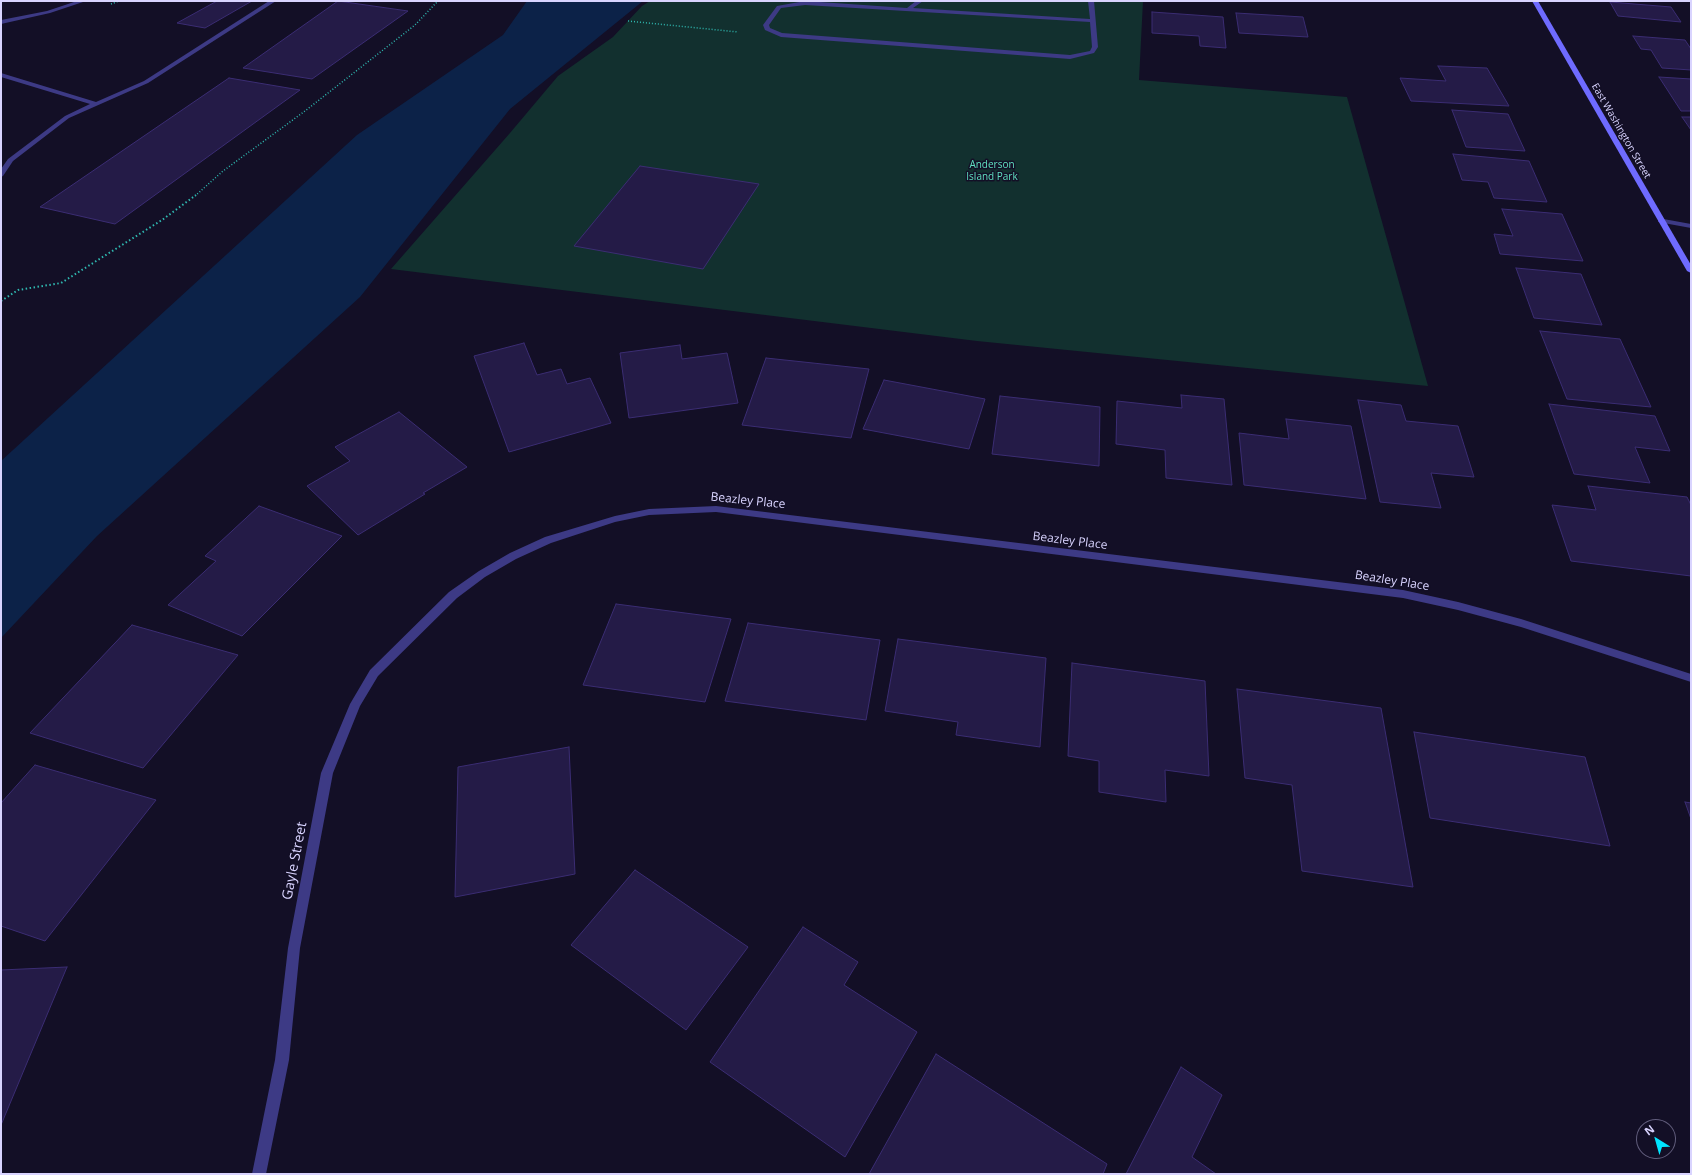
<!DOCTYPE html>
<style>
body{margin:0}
#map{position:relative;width:1692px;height:1175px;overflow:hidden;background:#130f26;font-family:"Open Sans",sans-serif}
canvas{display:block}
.frame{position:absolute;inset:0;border:2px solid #d9d4ff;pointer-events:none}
.north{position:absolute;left:1636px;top:1119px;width:40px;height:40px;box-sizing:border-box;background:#130f26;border:1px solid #625e7d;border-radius:50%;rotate:323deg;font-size:11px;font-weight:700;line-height:16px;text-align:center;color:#d9d4ff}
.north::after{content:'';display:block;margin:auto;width:14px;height:18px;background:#00e5ff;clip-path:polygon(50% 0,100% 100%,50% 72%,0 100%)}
</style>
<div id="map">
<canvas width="1692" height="1175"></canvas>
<div class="frame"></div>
<div class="north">N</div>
</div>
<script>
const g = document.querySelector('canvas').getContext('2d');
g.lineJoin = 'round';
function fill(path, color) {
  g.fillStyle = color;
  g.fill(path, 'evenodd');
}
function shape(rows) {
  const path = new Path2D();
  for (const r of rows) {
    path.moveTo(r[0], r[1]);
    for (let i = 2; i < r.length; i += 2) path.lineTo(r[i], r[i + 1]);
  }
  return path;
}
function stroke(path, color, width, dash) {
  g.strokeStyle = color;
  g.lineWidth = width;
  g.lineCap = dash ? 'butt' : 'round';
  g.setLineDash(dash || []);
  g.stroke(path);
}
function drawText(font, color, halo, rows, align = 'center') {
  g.font = font + ' "Open Sans",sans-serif';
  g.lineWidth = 3;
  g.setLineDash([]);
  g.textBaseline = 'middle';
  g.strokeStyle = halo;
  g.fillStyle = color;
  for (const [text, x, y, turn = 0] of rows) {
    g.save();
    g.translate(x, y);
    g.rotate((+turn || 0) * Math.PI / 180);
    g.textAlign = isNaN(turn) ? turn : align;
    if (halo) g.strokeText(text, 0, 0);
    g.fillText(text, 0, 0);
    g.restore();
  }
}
fill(shape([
 [650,1,1143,1,1139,80,1347,97,1428,386,977,341,391,269,510,133,558,76,613,37,642,6]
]), '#12302f');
fill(shape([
 [527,1,643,1,510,109,360,297,97,536,1,638,1,461,357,135,503,35]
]), '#0c2248');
const building = shape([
 [217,1,252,1,205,28,177,23,217,1],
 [338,1,408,11,312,79,243,68,338,1],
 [1610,2,1671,7,1681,22,1618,16,1610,2],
 [1152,12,1223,17,1226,48,1200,46,1199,36,1152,33,1152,12],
 [1236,13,1303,17,1308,37,1239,33,1236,13],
 [1633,36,1685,40,1691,49,1691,70,1662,68,1651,50,1641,49,1633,36],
 [1438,66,1487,68,1509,106,1411,101,1400,78,1446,81,1438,66],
 [1659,77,1691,79,1691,111,1681,111,1659,77],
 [229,78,300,90,115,224,40,207,229,78],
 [1452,110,1508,114,1525,151,1466,147,1452,110],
 [1682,117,1691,117,1691,130,1682,117],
 [1453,154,1529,161,1547,202,1494,198,1488,182,1462,180,1453,154],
 [640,166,759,184,703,269,574,246,640,166],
 [1502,209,1562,214,1583,261,1500,254,1494,234,1513,236,1502,209],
 [1516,268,1581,274,1602,325,1534,318,1516,268],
 [1540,331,1620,339,1651,407,1567,399,1540,331],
 [524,343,537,375,561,369,567,384,590,378,611,423,509,452,474,356,524,343],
 [680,345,682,359,727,353,738,403,629,418,620,353,680,345],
 [766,358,869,369,851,438,742,425,766,358],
 [884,380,985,399,969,449,863,429,884,380],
 [1181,395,1224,399,1232,485,1166,478,1165,450,1116,444,1117,401,1182,408,1181,395],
 [1000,396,1100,407,1099,466,992,454,1000,396],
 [1358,400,1401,405,1406,421,1458,426,1474,477,1431,473,1441,508,1380,502,1358,400],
 [1549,404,1655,416,1670,451,1635,447,1650,483,1574,474,1549,404],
 [399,412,467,467,423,493,425,494,358,535,307,486,350,461,335,447,399,412],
 [1286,419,1351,426,1366,499,1244,485,1239,433,1289,439,1286,419],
 [1588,486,1687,497,1691,505,1691,576,1571,561,1552,505,1596,510,1588,486],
 [259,506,342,536,242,636,168,605,216,561,205,556,259,506],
 [616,604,731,619,705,702,583,685,616,604],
 [748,623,880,640,866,720,725,701,748,623],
 [132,625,238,655,143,768,30,733,132,625],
 [898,639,1046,658,1040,747,956,735,958,722,885,711,898,639],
 [1072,663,1205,681,1209,776,1165,770,1166,802,1099,792,1099,761,1068,756,1072,663],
 [1237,689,1381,708,1413,887,1302,871,1292,785,1245,778,1237,689],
 [1414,732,1585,757,1610,846,1430,818,1414,732],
 [569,747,575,874,455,897,458,767,569,747],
 [35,765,156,800,45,941,1,926,1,803,35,765],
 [1685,802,1691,803,1691,819,1685,802],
 [635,870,748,947,686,1030,571,945,635,870],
 [803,927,858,962,844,985,917,1032,845,1157,710,1062,803,927],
 [67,967,1,1125,1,970,67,967],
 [936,1054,1107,1164,1103,1174,869,1174,936,1054],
 [1181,1067,1222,1095,1192,1157,1216,1174,1126,1174,1181,1067]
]);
fill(building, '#241b47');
stroke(building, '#3b2d73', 1);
stroke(shape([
 [111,4,119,1],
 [628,21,738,32],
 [195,196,223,171,305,111,415,25,438,1]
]), '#2fb8b0', 1.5, [1, 2]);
stroke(shape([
 [1,301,18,290,61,283,162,220,196,195]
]), '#2fb8b0', 2, [1.5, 2.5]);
fill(shape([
 [805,1,907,8,916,1,923,1,913,8,1090,19,1088,1,1094,1,1098,47,1094,53,1070,59,781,37,765,30,763,25,777,6,805,1],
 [805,5,1090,22,1092,47,1090,51,1070,55,782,33,770,28,769,25,781,8,805,5]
]), '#3d3a85');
fill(shape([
 [77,1,86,1,50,13,1,24,1,20,47,11,77,1],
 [269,1,276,1,148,83,69,118,13,161,3,176,1,177,1,169,8,159,65,116,90,104,1,77,1,73,96,102,144,81,269,1],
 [1658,218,1691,224,1691,228,1658,222,1658,218],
 [716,506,1403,590,1458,602,1521,619,1691,674,1691,682,1521,627,1458,610,1403,598,716,512,649,515,615,522,551,543,516,559,485,577,457,598,378,676,360,706,333,773,300,948,289,1060,266,1174,252,1174,275,1060,288,948,321,773,350,704,370,670,449,592,479,571,510,553,545,537,615,516,649,509,716,506]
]), '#3d3a85');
fill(shape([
 [1532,1,1538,1,1691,265,1691,273,1687,271,1532,1]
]), '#6f6bff');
drawText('10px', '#d9d4ff', '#130f26', [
 ["East Washington Street",1621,131,60]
]);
drawText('10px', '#5fe0c0', '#130f26', [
 ["Anderson",992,165],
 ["Island Park",992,177]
]);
drawText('12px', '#d9d4ff', '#130f26', [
 ["Beazley Place",748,501,6],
 ["Beazley Place",1070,541,7],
 ["Beazley Place",1392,581,9]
]);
drawText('14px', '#d9d4ff', '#130f26', [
 ["Gayle Street",295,861,-79]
]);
</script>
